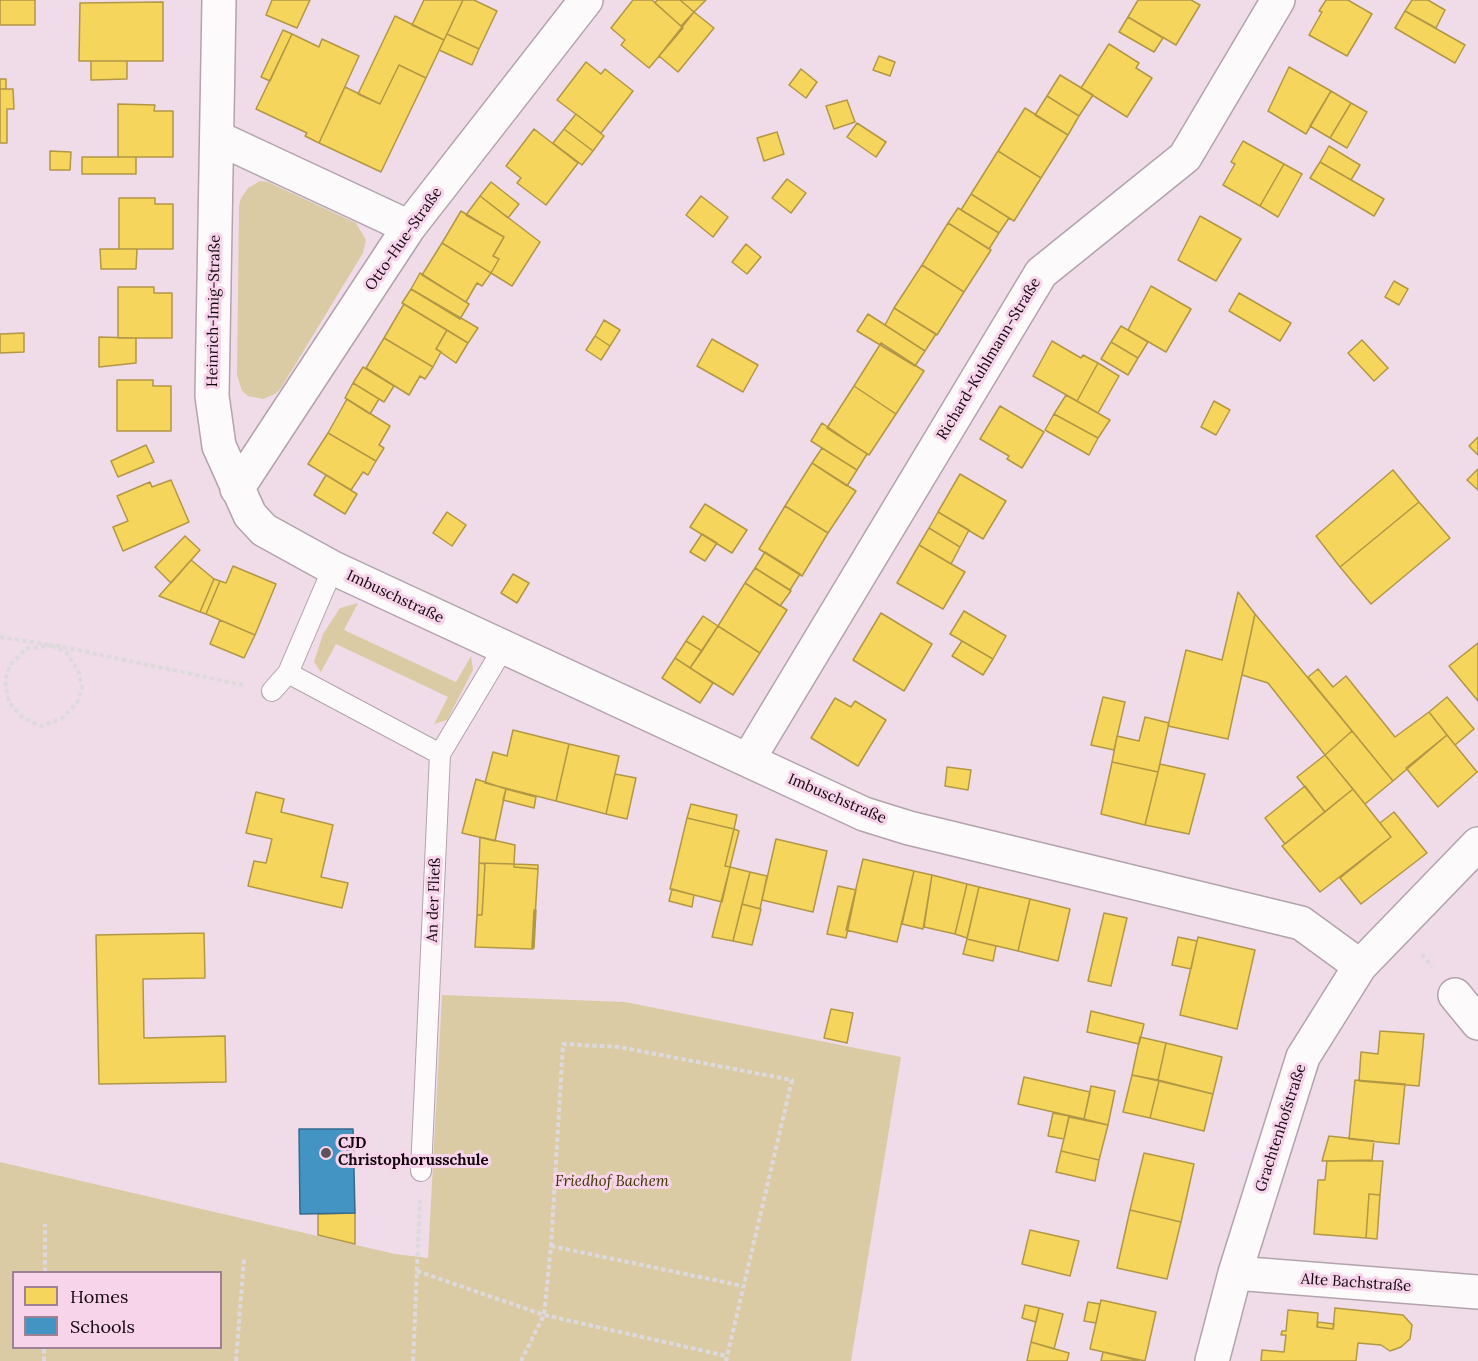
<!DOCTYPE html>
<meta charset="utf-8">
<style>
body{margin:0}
#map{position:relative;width:1478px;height:1361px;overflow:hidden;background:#f0dce8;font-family:Lora,serif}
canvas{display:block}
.legend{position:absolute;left:12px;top:1271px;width:210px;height:78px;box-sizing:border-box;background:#f8d4ea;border:2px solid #9c8292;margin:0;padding:8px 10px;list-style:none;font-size:18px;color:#13070f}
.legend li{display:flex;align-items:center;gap:12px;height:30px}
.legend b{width:30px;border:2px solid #9c8292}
</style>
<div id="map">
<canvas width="1478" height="1361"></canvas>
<ul class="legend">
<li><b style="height:16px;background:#f6d55c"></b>Homes</li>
<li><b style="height:16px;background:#4393c3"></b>Schools</li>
</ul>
</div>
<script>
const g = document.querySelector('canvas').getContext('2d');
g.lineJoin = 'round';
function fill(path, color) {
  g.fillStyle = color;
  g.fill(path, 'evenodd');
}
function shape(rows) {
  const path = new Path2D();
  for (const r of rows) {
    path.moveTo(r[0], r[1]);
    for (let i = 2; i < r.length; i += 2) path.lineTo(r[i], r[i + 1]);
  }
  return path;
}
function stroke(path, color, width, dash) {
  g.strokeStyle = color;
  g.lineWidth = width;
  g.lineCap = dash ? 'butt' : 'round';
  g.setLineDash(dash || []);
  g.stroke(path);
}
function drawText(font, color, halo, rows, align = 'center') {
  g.font = font + ' Lora,serif';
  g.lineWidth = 6;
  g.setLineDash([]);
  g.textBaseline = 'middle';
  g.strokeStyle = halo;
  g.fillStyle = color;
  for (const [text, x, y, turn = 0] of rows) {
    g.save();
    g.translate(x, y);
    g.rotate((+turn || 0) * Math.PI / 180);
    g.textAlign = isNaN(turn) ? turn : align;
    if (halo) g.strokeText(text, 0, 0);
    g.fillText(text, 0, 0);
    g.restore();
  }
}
fill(shape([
 [260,181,268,182,356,223,366,240,363,253,281,388,275,394,263,399,248,396,242,391,237,375,239,206,241,198,248,188],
 [358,603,344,630,456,682,471,656,473,670,447,720,434,724,448,697,336,644,321,672,314,662,323,634,340,608],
 [442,995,625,1002,901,1057,851,1361,0,1361,0,1162,395,1254,428,1258],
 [14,1272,220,1272,220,1348,14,1348]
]), '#dbcba4');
const homes = shape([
 [0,0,35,0,35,25,0,25,0,0],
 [272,0,310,0,297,28,266,15,272,0],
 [424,0,463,0,444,40,412,25,424,0],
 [463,0,474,0,497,11,479,49,447,34,463,0],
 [633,0,652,0,683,28,649,68,621,45,625,40,611,28,633,0],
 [657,0,680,0,694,12,681,26,655,3,657,0],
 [680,0,706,0,694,12,680,0],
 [1138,0,1191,0,1200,5,1176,45,1128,17,1138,0],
 [1326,0,1348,0,1372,14,1347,56,1309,35,1322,12,1319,11,1326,0],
 [1412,0,1428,0,1445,10,1436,28,1405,11,1412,0],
 [163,2,163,61,79,61,80,3,163,2],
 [1405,11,1465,45,1455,63,1395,28,1405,11],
 [694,12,714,28,678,72,659,56,694,12],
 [395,16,444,40,426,78,399,65,380,104,358,94,395,16],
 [1128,17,1163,38,1154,52,1119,32,1128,17],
 [283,30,292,34,270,81,261,77,283,30],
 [292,34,319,47,322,39,359,56,319,143,305,136,307,133,256,109,292,34],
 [447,34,479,49,472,65,439,50,447,34],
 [1109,44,1139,63,1136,68,1152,78,1127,117,1081,88,1109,44],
 [879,56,895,62,890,76,873,70,879,56],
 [91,61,127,61,127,79,91,80,91,61],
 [586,62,601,74,605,69,633,91,601,133,557,100,586,62],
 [399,65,426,78,381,172,319,143,345,87,380,104,399,65],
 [1289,67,1331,91,1306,134,1268,111,1289,67],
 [801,69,817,82,806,98,789,85,801,69],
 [1060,75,1093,95,1079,116,1047,96,1060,75],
 [0,79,6,79,6,89,0,89,0,79],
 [0,89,13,89,14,109,7,109,7,143,0,143,0,89],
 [1331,91,1351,103,1330,138,1310,126,1331,91],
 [1047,96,1079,116,1068,135,1035,115,1047,96],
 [847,100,855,122,834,129,826,106,847,100],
 [1351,103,1367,112,1347,148,1330,138,1351,103],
 [118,104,155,105,154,111,173,111,173,157,118,157,118,104],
 [1025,108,1068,135,1041,178,998,151,1025,108],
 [576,114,604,136,593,151,564,129,576,114],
 [857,123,886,142,876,157,847,137,857,123],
 [534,129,578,163,546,205,517,183,521,178,506,166,534,129],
 [564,129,593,151,582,165,553,143,564,129],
 [777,132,784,154,764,161,757,138,777,132],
 [1243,141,1284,164,1260,206,1223,185,1235,164,1231,162,1243,141],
 [1329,146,1360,165,1351,180,1320,162,1329,146],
 [50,151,71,152,70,170,50,170,50,151],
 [998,151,1041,178,1014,221,971,194,998,151],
 [82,157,136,157,136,174,82,174,82,157],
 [1320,162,1384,199,1374,216,1310,178,1320,162],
 [1284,164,1302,174,1278,217,1260,206,1284,164],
 [787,179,806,193,791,213,772,198,787,179],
 [491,182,519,204,508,218,480,196,491,182],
 [971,194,1009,218,999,233,961,210,971,194],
 [480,196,540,242,512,286,491,273,499,259,493,256,504,237,466,215,480,196],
 [701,196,728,217,713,237,686,215,701,196],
 [119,198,155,198,155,204,173,204,173,249,119,249,119,198],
 [958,208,999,233,989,249,948,223,958,208],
 [461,211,504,237,493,256,499,259,491,273,442,243,461,211],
 [1200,216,1241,239,1216,281,1178,260,1200,216],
 [948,223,991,250,964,292,922,265,948,223],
 [442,243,491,273,482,286,477,283,466,302,422,275,442,243],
 [746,244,761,257,747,274,732,262,746,244],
 [100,249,137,249,136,269,101,269,100,249],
 [922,265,964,292,937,335,894,308,922,265],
 [420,273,469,304,460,319,411,289,420,273],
 [1394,281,1408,289,1399,305,1385,297,1394,281],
 [1151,286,1191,309,1166,352,1128,330,1151,286],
 [118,287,154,287,154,293,172,293,172,338,118,338,118,287],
 [411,289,478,328,468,343,402,303,411,289],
 [1239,293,1291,323,1280,341,1229,311,1239,293],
 [404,304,447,330,436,349,441,352,433,367,384,338,404,304],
 [894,308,936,334,925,351,885,325,894,308],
 [868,314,925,351,915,366,857,331,868,314],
 [604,320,620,330,610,346,595,336,604,320],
 [1121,326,1148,342,1138,358,1111,342,1121,326],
 [447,330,468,343,456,363,436,349,447,330],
 [24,333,24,352,0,353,0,334,24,333],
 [595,336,610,346,601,360,586,350,595,336],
 [99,337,136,338,136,363,99,367,99,337],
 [384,338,433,367,425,379,420,376,409,395,366,368,384,338],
 [712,339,758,365,743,392,697,366,712,339],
 [1362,340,1388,368,1374,381,1348,353,1362,340],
 [1052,341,1081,358,1083,355,1098,363,1077,401,1033,376,1052,341],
 [1111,342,1138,358,1128,375,1101,359,1111,342],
 [881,343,924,371,896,414,854,386,881,343],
 [1098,363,1119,376,1098,413,1077,401,1098,363],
 [363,367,394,386,384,402,353,383,363,367],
 [117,380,153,380,153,386,171,386,171,431,117,431,117,380],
 [353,383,379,399,370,414,345,398,353,383],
 [854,386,896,414,869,455,827,428,854,386],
 [1066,395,1110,420,1098,438,1054,414,1066,395],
 [347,399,390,426,379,445,384,448,376,461,328,433,347,399],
 [1214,401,1230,410,1216,435,1201,427,1214,401],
 [1000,406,1044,432,1022,468,1007,459,1009,456,980,439,1000,406],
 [1054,414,1098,438,1089,455,1045,430,1054,414],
 [822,423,867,454,857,470,811,441,822,423],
 [328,433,376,461,368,475,363,472,351,490,308,464,328,433],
 [1478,437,1478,455,1469,446,1478,437],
 [146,445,154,462,118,477,111,461,146,445],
 [822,448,857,470,847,486,812,463,822,448],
 [812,463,856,491,828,533,785,506,812,463],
 [1478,469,1478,490,1467,480,1478,469],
 [1393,470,1419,502,1340,567,1316,536,1393,470],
 [960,474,1006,501,983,539,938,512,960,474],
 [326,475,357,494,345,514,314,495,326,475],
 [171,480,189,522,123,551,113,527,128,521,117,496,150,482,152,487,171,480],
 [1419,502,1450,538,1371,604,1340,567,1419,502],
 [705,504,747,530,732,553,690,527,705,504],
 [785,506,828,533,802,576,759,549,785,506],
 [447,512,466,525,452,546,433,533,447,512],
 [938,512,969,530,960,547,929,528,938,512],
 [929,528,960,547,951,564,919,545,929,528],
 [702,534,717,543,705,561,690,552,702,534],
 [185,536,200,550,171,583,155,567,185,536],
 [919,545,965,572,943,609,897,583,919,545],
 [765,552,800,574,790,590,755,568,765,552],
 [191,560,214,579,200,612,159,596,191,560],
 [233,566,276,584,255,635,206,614,220,581,226,583,233,566],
 [755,568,791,591,780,606,745,583,755,568],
 [513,574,529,583,517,603,501,593,513,574],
 [214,579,220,581,206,614,200,612,214,579],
 [745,583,787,610,760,653,718,626,745,583],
 [1238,592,1255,614,1228,739,1168,726,1186,650,1222,660,1238,592],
 [964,611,1006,636,993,659,950,634,964,611],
 [881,613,932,644,904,691,853,660,881,613],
 [1255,614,1352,731,1325,755,1268,683,1242,675,1255,614],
 [703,616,718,626,702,651,686,641,703,616],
 [220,620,255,635,244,658,210,644,220,620],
 [718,626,760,653,733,695,690,668,718,626],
 [686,641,702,651,690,668,675,658,686,641],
 [962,641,993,659,983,675,952,656,962,641],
 [1478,643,1478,701,1449,666,1478,643],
 [675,658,713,683,700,703,662,678,675,658],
 [1318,669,1333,687,1346,676,1395,737,1429,712,1447,735,1393,781,1308,677,1318,669],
 [1103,697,1125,702,1114,750,1091,745,1103,697],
 [1447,697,1474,729,1455,745,1429,712,1447,697],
 [835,698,851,707,855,701,886,720,858,766,811,738,835,698],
 [1145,717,1169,723,1158,772,1112,762,1117,736,1139,741,1145,717],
 [513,730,569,744,556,801,485,783,493,752,507,756,513,730],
 [1352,731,1393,781,1365,804,1325,755,1352,731],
 [1447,735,1477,772,1438,807,1406,768,1447,735],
 [569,744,619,756,606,814,556,801,569,744],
 [1325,755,1353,789,1325,812,1297,777,1325,755],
 [1112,762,1158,772,1145,825,1101,814,1112,762],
 [1160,764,1205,774,1189,834,1145,825,1160,764],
 [947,767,971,770,968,790,945,786,947,767],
 [615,774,636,778,627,819,606,814,615,774],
 [476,779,506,789,495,841,462,833,476,779],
 [1305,786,1325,812,1285,844,1265,818,1305,786],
 [506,789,536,797,534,808,503,800,506,789],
 [1353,789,1391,837,1320,892,1282,846,1353,789],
 [256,792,284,799,281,812,333,825,321,877,348,883,342,908,248,886,254,861,266,863,272,839,246,833,256,792],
 [691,804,737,815,734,829,687,818,691,804],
 [1394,812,1427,853,1361,904,1340,878,1391,837,1380,823,1394,812],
 [687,818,734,829,725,866,730,867,722,902,670,889,687,818],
 [734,829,739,831,730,867,725,866,734,829],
 [480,837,515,845,514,864,479,863,480,837],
 [776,839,827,851,813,912,762,900,776,839],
 [863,859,914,871,897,942,846,930,863,859],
 [479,863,485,864,482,915,477,915,479,863],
 [479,863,514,864,514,867,538,869,533,949,475,947,477,915,482,915,485,864,479,863],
 [514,864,538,865,538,869,514,867,514,864],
 [730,867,750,872,733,941,712,937,730,867],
 [914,871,932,875,923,929,902,924,914,871],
 [750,872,767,876,760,909,742,904,750,872],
 [932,875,967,884,955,934,924,927,932,875],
 [967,884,979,887,967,938,955,934,967,884],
 [838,886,856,890,846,938,827,934,838,886],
 [979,887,1030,899,1018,951,967,939,979,887],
 [672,889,694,895,692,907,669,901,672,889],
 [1030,899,1070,909,1058,961,1018,951,1030,899],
 [742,904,761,909,752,945,733,941,742,904],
 [534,910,536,910,534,948,532,947,534,910],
 [1104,913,1127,918,1111,986,1088,981,1104,913],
 [204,933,205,978,143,979,144,1038,225,1036,226,1082,99,1084,96,935,204,933],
 [1178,937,1197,941,1191,969,1172,965,1178,937],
 [1198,937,1255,950,1237,1029,1180,1015,1198,937],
 [967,939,996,946,993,961,963,954,967,939],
 [831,1009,853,1013,847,1043,824,1038,831,1009],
 [1091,1011,1144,1024,1139,1044,1087,1032,1091,1011],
 [1380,1031,1424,1034,1419,1086,1359,1081,1361,1052,1378,1054,1380,1031],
 [1140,1037,1166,1043,1158,1080,1132,1075,1140,1037],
 [1166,1043,1222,1057,1213,1094,1158,1080,1166,1043],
 [1132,1075,1159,1081,1150,1118,1123,1112,1132,1075],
 [1024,1077,1090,1092,1084,1119,1018,1104,1024,1077],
 [1355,1080,1405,1084,1399,1144,1349,1139,1355,1080],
 [1159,1081,1213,1094,1204,1131,1150,1118,1159,1081],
 [1091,1086,1115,1091,1108,1125,1084,1119,1091,1086],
 [1053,1113,1069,1116,1064,1139,1048,1136,1053,1113],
 [1069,1117,1108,1125,1099,1160,1061,1151,1069,1117],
 [1329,1136,1374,1141,1372,1160,1322,1161,1329,1136],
 [1061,1151,1099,1160,1095,1181,1056,1172,1061,1151],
 [1144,1153,1194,1164,1181,1222,1130,1210,1144,1153],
 [1327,1161,1383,1161,1380,1195,1369,1194,1366,1238,1314,1234,1318,1180,1325,1180,1327,1161],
 [1369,1194,1380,1195,1377,1239,1366,1238,1369,1194],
 [1130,1210,1181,1222,1167,1279,1117,1268,1130,1210],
 [355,1213,355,1244,318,1235,318,1214,355,1213],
 [1030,1230,1079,1241,1070,1276,1022,1264,1030,1230],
 [1101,1300,1156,1312,1145,1361,1090,1349,1101,1300],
 [1088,1302,1100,1304,1096,1323,1084,1321,1088,1302],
 [1025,1305,1039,1308,1036,1322,1022,1318,1025,1305],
 [1039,1308,1063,1314,1054,1349,1031,1342,1039,1308],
 [1335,1308,1403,1315,1412,1325,1410,1339,1401,1347,1390,1351,1381,1345,1358,1343,1356,1361,1261,1361,1262,1350,1284,1352,1286,1335,1281,1335,1282,1331,1286,1331,1288,1310,1318,1313,1317,1327,1333,1329,1335,1308],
 [1318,1322,1334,1324,1333,1329,1317,1327,1318,1322],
 [1031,1342,1069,1353,1067,1361,1027,1361,1031,1342],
 [1103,1352,1139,1361,1101,1361,1103,1352]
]);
fill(homes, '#f6d55c');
stroke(homes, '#b29745', 1.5);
const schools = shape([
 [299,1129,353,1129,355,1213,300,1214,299,1129]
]);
fill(schools, '#4393c3');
stroke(schools, '#35698d', 1.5);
const lane = shape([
 [288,673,440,754],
 [272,691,288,673,333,568],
 [421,1171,440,754,504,647]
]);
const street = shape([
 [219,0,212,396,219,446,250,515,264,530,333,568,864,814,909,828,1301,923,1360,966],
 [218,138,409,227],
 [237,489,409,227,586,0],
 [748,760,1041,273,1185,157,1278,0],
 [1455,995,1478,1023],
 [1235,1273,1478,1292],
 [1212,1361,1235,1273,1303,1057,1360,966,1478,844]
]);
stroke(lane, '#b2a3ac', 22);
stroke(street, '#b2a3ac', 36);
stroke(shape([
 [26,649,54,645,243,685],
 [1422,954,1432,967],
 [551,1246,743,1286],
 [417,1271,544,1315,727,1356],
 [45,1272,45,1224],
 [44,1361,44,1348],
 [236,1361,244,1259],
 [413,1361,420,1200],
 [521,1361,544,1315,551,1246,563,1044,619,1047,792,1080,726,1361]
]), '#ded9dc', 4, [4.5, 3]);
stroke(lane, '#fdfafc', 20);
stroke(street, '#fdfafc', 33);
stroke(shape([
 [0,637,50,645,66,652,78,670,82,687,77,703,61,719,41,726,23,718,9,702,5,681,10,665,26,649]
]), '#ded9dc', 4, [4.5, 3]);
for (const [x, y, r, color] of [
 [326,1153,6,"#60525b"]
]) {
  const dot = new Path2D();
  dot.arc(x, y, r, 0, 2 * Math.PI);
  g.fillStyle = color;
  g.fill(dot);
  stroke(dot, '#f8d4ea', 2);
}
drawText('15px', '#13070f', '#f8d4ea', [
 ["Otto-Hue-Straße",404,239,-55],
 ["Heinrich-Imig-Straße",214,311,-89],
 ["Richard-Kuhlmann-Straße",989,359,-59],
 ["Imbuschstraße",395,597,25],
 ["Imbuschstraße",837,799,23],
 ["An der Fließ",434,900,-88],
 ["Grachtenhofstraße",1281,1128,-72],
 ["Alte Bachstraße",1356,1283,4]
]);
drawText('bold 15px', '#13070f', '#f8d4ea', [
 ["CJD",338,1144],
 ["Christophorusschule",338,1161]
], 'left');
drawText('italic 15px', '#3b3300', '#f8d4ea', [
 ["Friedhof Bachem",612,1182]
]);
</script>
